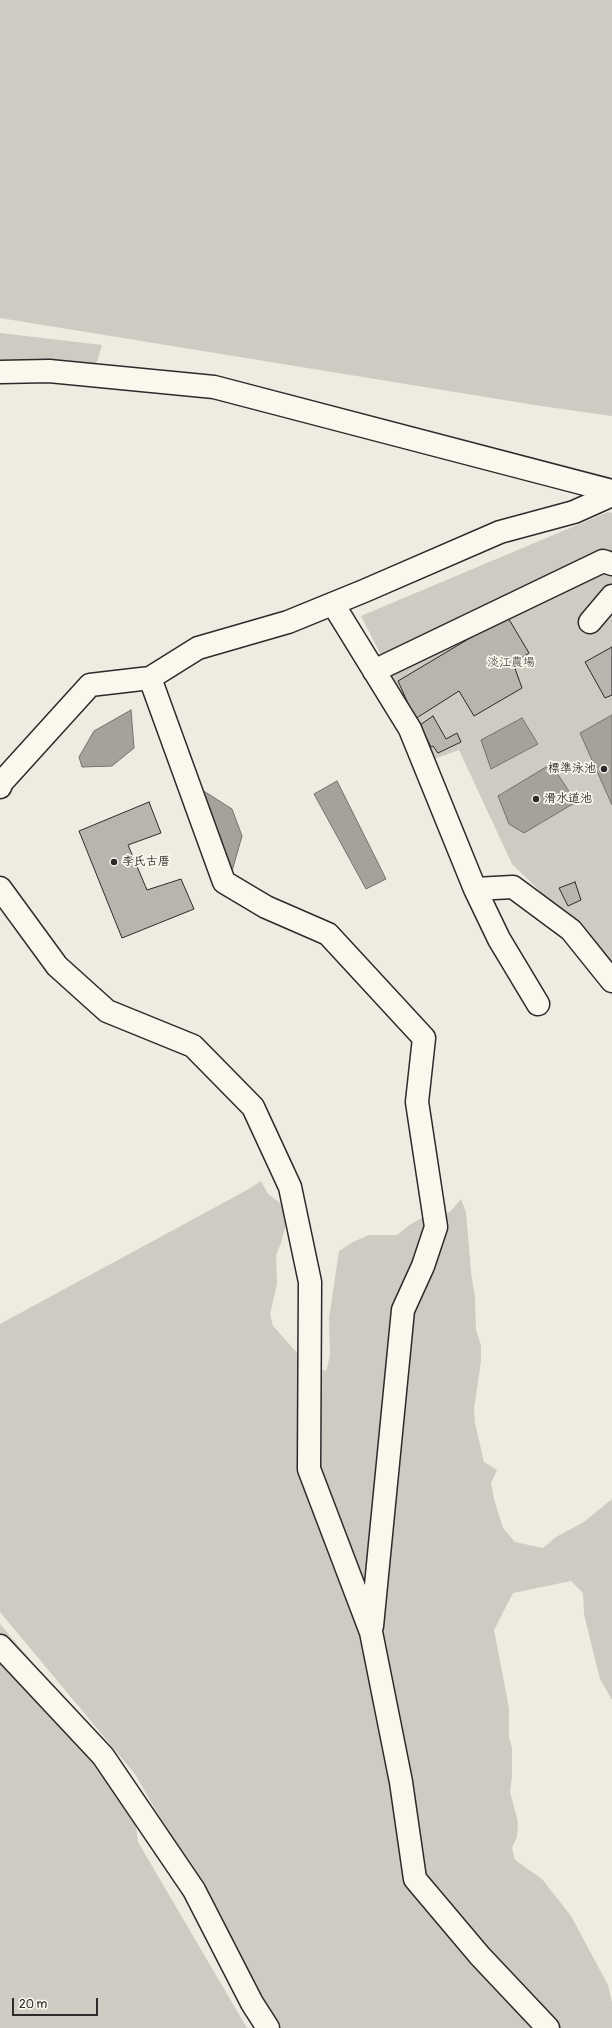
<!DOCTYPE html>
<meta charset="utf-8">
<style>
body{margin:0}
#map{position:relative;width:612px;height:2028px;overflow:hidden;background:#eeebe0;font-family:Pangolin,sans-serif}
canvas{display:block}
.scale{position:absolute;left:12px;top:1998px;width:86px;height:18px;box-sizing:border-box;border:2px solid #2b2b2b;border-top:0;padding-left:5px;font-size:12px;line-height:14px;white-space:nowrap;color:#2b2b2b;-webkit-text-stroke:3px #fbf7ec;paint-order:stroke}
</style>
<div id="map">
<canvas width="612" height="2028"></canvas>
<div class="scale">20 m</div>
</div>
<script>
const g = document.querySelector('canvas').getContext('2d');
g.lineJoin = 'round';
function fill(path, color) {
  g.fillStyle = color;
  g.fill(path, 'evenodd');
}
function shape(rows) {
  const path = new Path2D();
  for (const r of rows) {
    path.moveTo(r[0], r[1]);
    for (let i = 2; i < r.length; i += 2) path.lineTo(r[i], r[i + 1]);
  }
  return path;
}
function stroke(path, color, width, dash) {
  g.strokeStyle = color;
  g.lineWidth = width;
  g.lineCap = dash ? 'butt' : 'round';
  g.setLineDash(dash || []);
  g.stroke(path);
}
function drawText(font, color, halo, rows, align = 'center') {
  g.font = font + ' Pangolin,"LXGW WenKai TC",sans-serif';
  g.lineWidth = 3.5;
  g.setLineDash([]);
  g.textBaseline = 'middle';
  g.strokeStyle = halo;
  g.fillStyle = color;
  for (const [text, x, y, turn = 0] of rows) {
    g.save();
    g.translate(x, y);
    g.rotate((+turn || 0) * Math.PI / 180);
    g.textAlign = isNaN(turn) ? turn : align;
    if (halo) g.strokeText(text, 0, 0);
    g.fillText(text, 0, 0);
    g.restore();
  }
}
fill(shape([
 [0,0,612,0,612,416,541,406,0,318],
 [0,333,102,345,94,371,0,375],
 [608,512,612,513,612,969,584,934,512,864,459,750,434,759,361,616],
 [261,1181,268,1194,279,1202,288,1216,281,1243,276,1255,277,1284,270,1314,273,1326,309,1366,326,1371,330,1356,329,1318,339,1251,353,1242,369,1235,397,1235,408,1226,423,1217,437,1219,451,1211,461,1199,466,1212,471,1272,475,1298,476,1330,481,1346,481,1361,474,1409,475,1423,484,1462,497,1470,491,1483,494,1499,503,1528,515,1542,543,1548,556,1537,584,1522,612,1499,612,1700,600,1679,584,1614,583,1593,571,1581,513,1593,494,1630,509,1708,509,1737,512,1748,512,1777,510,1792,518,1822,517,1836,512,1848,515,1860,542,1879,571,1916,608,1985,612,2003,612,2028,280,2028,135,1774,0,1612,0,1324,247,1190],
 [0,1624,97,1739,134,1812,138,1842,247,2028,0,2028]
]), '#cecbc2');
const water = shape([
 [131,710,134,748,112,766,82,767,79,757,94,731,131,710],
 [612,715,612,805,580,733,612,715],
 [522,718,538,744,491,769,481,740,522,718],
 [551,764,576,802,524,833,509,824,498,796,551,764],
 [337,781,386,879,366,889,314,794,337,781],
 [191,783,232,809,242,836,232,871,191,783]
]);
fill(water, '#a4a29a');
stroke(water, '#74726e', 1);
const building = shape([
 [507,616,529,653,513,663,522,688,474,716,459,691,415,719,398,681,507,616],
 [612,647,612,695,605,698,585,662,612,647],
 [433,716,446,739,457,733,461,742,438,753,433,746,431,747,420,725,433,716],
 [149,802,161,833,128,845,147,890,181,879,194,909,122,938,79,831,149,802],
 [575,882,581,900,568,906,559,888,575,882]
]);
fill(building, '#b8b5ae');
stroke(building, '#2b2b2b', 1);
const minor = shape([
 [0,372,49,371,214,387,612,491],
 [333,604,410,729,475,889,513,887,571,930,612,981],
 [590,622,612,596],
 [374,671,603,561,612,564],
 [150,678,224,882,266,907,328,934,424,1038,417,1102,436,1227,423,1266,403,1310,372,1626],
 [0,787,2,782,90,685,150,678,198,648,288,622,364,591,500,532,574,512,612,495],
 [0,888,57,966,107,1011,193,1046,253,1107,290,1187,310,1282,309,1469,371,1632,401,1782,415,1879,480,1956,548,2028],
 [475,889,499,939,538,1004],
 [0,1646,103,1756,194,1890,252,2003,268,2028]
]);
stroke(minor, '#2b2b2b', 25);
stroke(minor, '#fbf7ec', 22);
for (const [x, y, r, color] of [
 [604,769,4,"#2b2b2b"],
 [536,799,4,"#2b2b2b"],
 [114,862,4,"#2b2b2b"]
]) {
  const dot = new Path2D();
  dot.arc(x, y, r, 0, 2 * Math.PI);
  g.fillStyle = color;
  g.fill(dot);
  stroke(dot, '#fbf7ec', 1.5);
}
drawText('12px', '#545351', '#fbf7ec', [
 ["淡江農場",511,663]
]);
drawText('12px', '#2b2b2b', '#fbf7ec', [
 ["標準泳池",596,769,"right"],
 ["滑水道池",544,799],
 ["李氏古厝",122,862]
], 'left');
</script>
